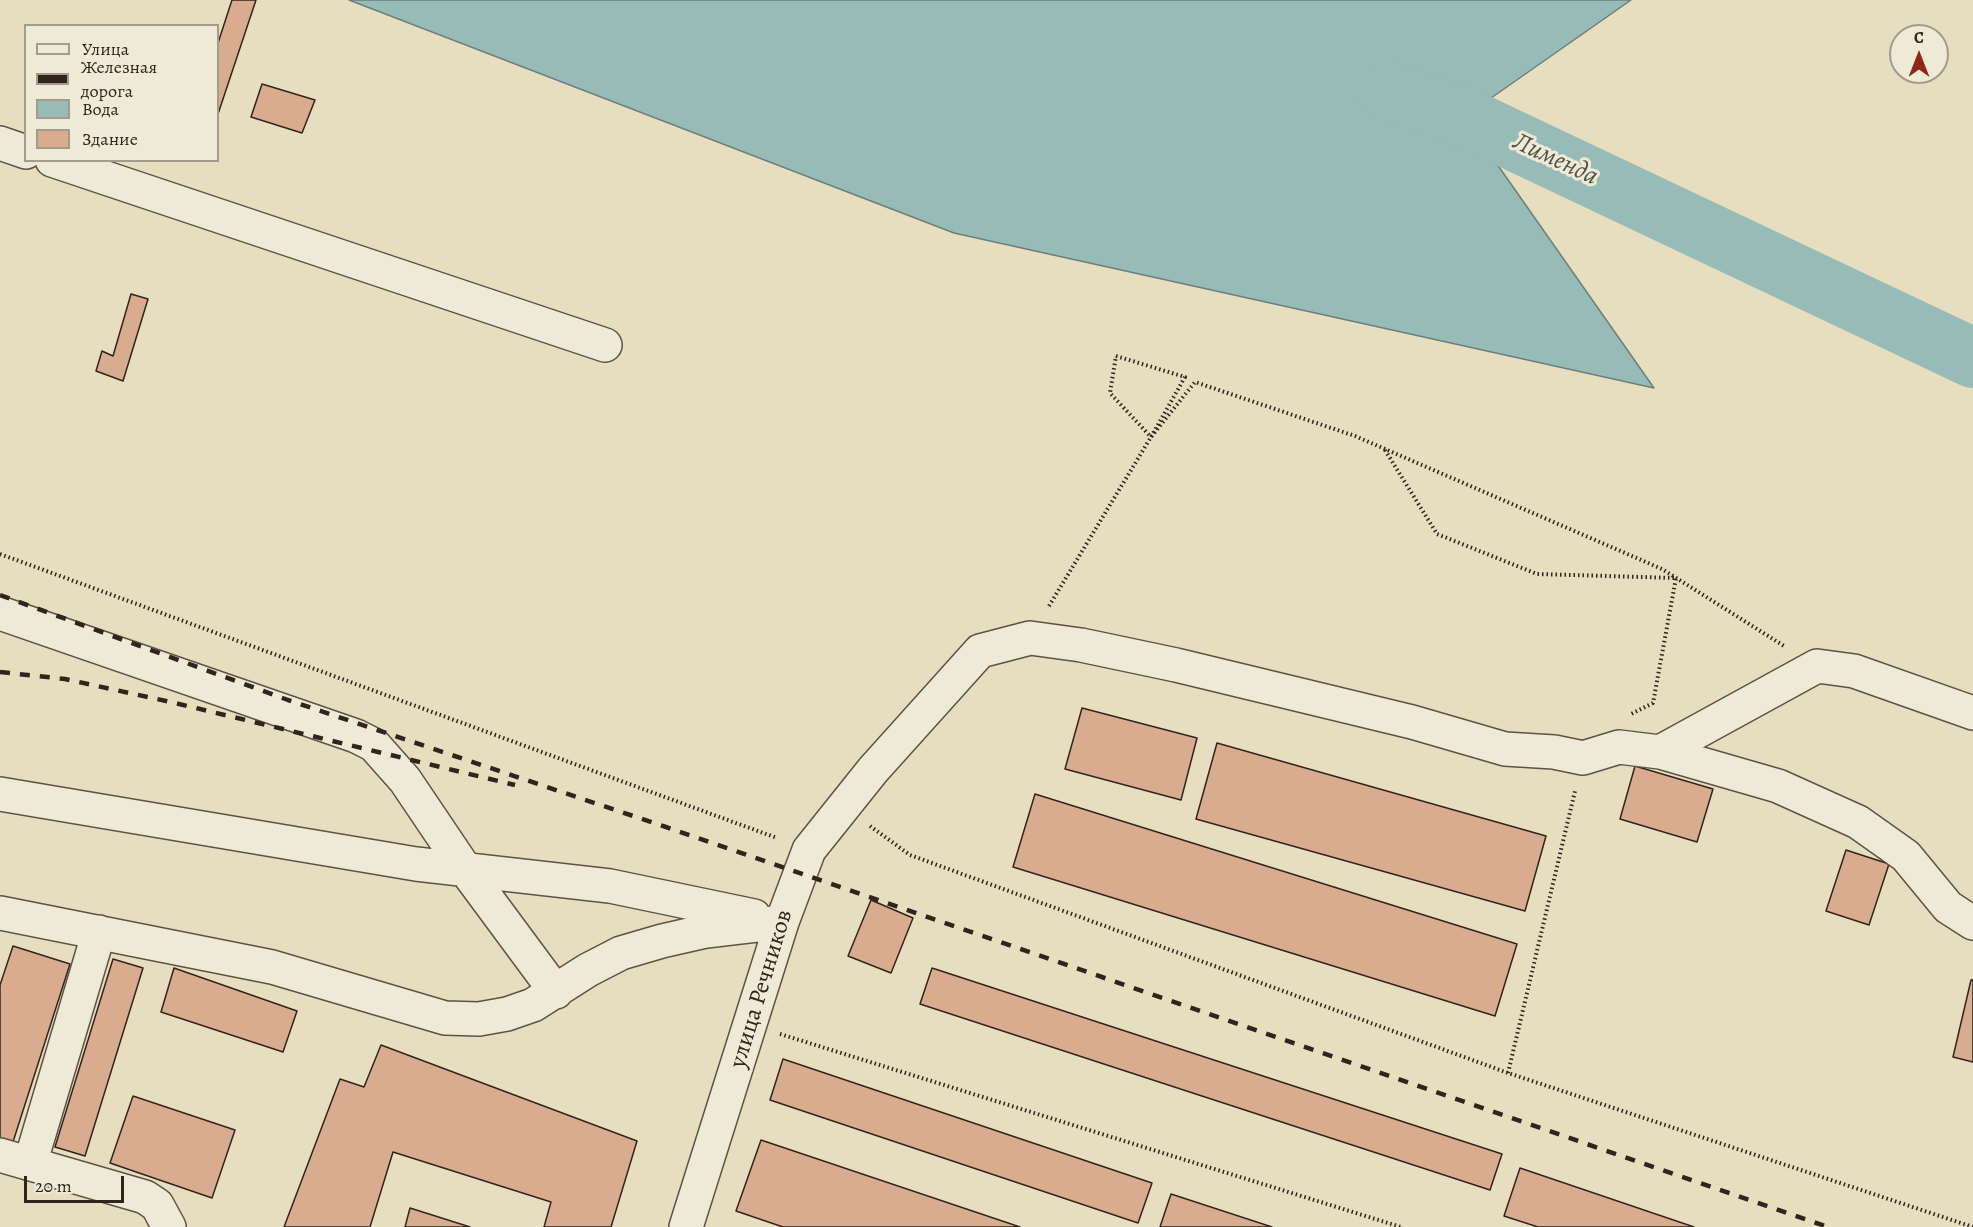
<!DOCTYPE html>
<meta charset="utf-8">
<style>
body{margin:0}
#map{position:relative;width:1973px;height:1227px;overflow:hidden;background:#e7dec0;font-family:Alegreya,serif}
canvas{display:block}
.legend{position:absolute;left:24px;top:24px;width:195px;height:138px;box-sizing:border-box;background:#efead6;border:2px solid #a39b8c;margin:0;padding:8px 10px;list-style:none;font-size:18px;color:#31241c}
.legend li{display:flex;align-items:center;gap:12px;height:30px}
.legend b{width:30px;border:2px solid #a39b8c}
.north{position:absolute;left:1889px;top:24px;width:60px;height:60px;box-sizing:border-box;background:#efead6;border:2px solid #a39b8c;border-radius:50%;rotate:0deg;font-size:16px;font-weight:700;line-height:24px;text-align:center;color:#31241c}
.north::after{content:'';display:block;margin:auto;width:21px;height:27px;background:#8f2418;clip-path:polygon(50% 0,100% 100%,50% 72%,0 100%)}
.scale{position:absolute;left:24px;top:1176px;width:100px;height:27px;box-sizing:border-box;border:3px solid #31241c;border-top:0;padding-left:8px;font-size:18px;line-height:21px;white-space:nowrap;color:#31241c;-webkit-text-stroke:4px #efead6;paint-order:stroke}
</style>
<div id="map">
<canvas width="1973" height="1227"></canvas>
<ul class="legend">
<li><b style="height:8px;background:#efead6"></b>Улица</li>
<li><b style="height:8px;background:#31241c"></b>Железная дорога</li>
<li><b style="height:16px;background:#97bbb7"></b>Вода</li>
<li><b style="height:16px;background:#daac8f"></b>Здание</li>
</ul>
<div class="north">С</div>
<div class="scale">20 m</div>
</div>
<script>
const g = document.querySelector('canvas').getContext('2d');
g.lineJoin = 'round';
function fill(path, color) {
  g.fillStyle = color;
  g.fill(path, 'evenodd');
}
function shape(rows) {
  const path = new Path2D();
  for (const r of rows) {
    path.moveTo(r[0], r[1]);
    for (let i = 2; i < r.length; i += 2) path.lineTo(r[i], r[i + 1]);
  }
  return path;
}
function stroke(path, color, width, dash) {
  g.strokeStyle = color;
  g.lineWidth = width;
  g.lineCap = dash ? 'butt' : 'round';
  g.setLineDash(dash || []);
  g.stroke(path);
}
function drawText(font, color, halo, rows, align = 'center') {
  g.font = font + ' Alegreya,serif';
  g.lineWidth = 6;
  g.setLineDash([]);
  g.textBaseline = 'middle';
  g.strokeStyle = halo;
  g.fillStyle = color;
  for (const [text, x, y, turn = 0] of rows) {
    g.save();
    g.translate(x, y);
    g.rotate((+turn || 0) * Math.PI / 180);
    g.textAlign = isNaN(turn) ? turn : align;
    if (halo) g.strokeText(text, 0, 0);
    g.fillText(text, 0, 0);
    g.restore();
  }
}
const water = shape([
 [349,0,1631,0,1464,117,1654,388,954,233,349,0]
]);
fill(water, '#97bbb7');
stroke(water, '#6e7f79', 1.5);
stroke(shape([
 [1386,91,1464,117,1973,358]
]), '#97bbb7', 60);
const building = shape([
 [232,0,256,0,218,114,218,43,232,0],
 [262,84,315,100,302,133,251,117,262,84],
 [131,294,148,299,123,381,96,371,102,351,113,356,131,294],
 [1082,708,1197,738,1181,800,1065,769,1082,708],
 [1217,743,1546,836,1525,911,1196,819,1217,743],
 [1635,766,1713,789,1697,842,1620,819,1635,766],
 [1035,794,1517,944,1495,1016,1013,867,1035,794],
 [1846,850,1889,864,1869,925,1826,911,1846,850],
 [871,900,913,918,891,973,848,956,871,900],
 [13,946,70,964,12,1145,0,1141,0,985,13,946],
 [113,959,143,968,85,1156,55,1147,113,959],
 [174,968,297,1011,283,1052,161,1012,174,968],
 [932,968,1502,1154,1490,1190,920,1004,932,968],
 [1971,980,1973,980,1973,1062,1953,1057,1971,980],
 [381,1045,637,1141,611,1227,544,1227,551,1202,393,1152,370,1227,284,1227,340,1079,364,1087,381,1045],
 [783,1059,1152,1183,1138,1223,770,1100,783,1059],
 [133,1096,235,1130,212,1198,110,1163,133,1096],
 [761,1140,1020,1227,783,1227,736,1211,761,1140],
 [1520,1168,1694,1227,1538,1227,1504,1216,1520,1168],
 [1171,1194,1272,1227,1160,1227,1171,1194],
 [410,1208,470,1227,405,1227,410,1208]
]);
fill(building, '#daac8f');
stroke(building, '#31241c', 1.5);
const minor = shape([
 [0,143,26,152],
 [52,160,605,345],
 [0,613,356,736,374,745,405,780,465,869,556,992],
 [1660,752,1817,666,1854,671,1973,713],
 [0,794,416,864,610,886,754,916],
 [0,913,272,967,445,1018,479,1019,507,1014,533,1005,588,970,621,953,662,941,706,931,782,922],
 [0,1155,145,1197,157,1205,169,1227],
 [30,1164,99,932],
 [686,1227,782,922,809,850,873,770,980,651,1030,638,1081,645,1176,665,1412,722,1505,749,1554,752,1583,758,1619,747,1660,752,1778,786,1858,822,1906,856,1948,907,1973,923]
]);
stroke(minor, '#5e5245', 36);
stroke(shape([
 [1116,356,1185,377,1151,437,1110,393,1116,356],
 [1385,450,1437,534,1537,574,1676,578,1653,703,1631,714],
 [0,554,777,838],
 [1049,606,1151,437,1195,382,1355,436,1662,569,1784,646],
 [870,826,910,855,1508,1073,1973,1227],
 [780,1034,1401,1227],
 [1508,1073,1575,791]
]), '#31241c', 4, [1.5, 3]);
stroke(minor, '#efead6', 33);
stroke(shape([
 [0,595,288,700,666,827,1828,1227],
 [0,672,65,679,175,703,515,785]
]), '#31241c', 4.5, [10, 10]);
drawText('24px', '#31241c', '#efead6', [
 ["улица Речников",762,989,-73]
]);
drawText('italic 26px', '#50514a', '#efead6', [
 ["Лименда",1555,160,25]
]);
</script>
